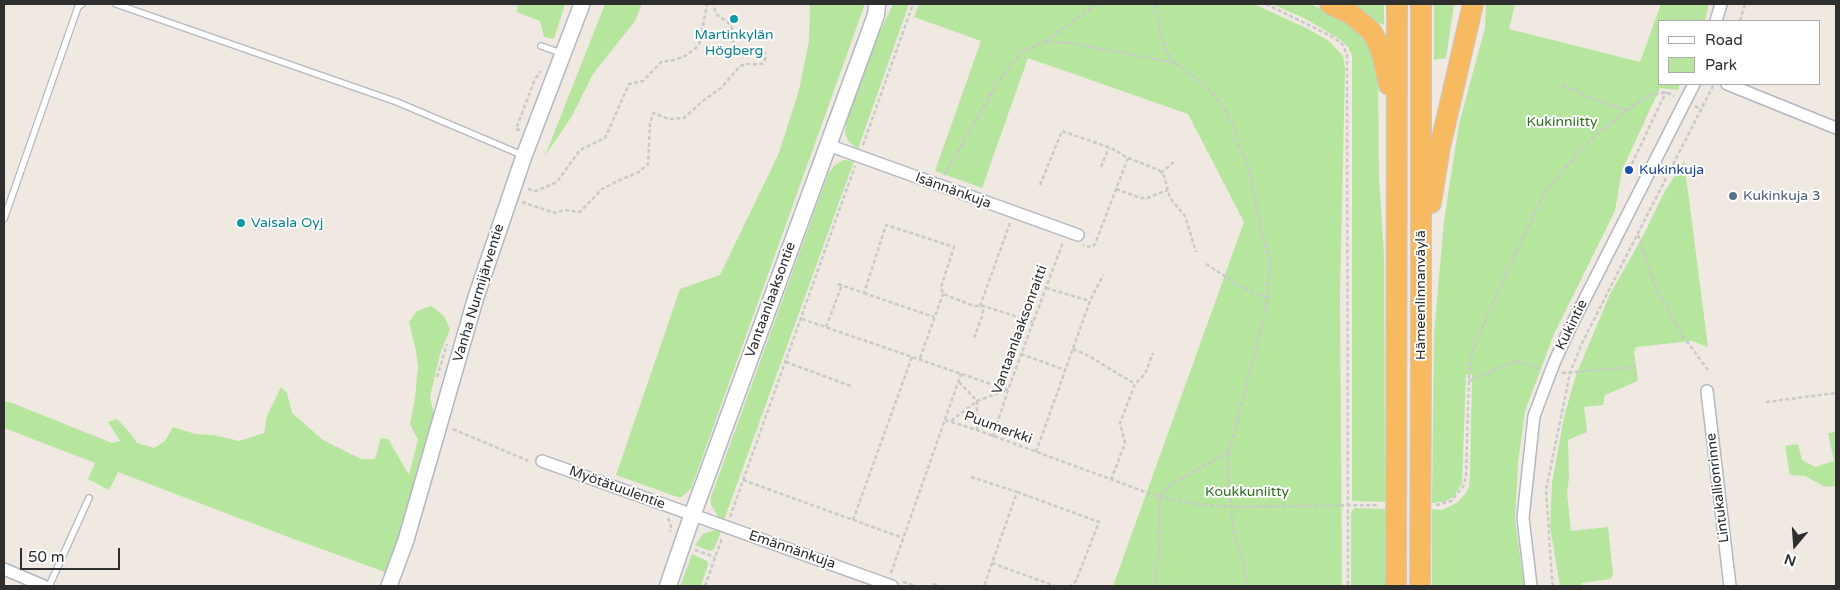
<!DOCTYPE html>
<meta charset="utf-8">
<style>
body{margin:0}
#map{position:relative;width:1840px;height:590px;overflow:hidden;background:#efe9e1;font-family:"Varela Round",sans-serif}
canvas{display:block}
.frame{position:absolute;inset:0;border:5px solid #2e2e2e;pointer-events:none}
.legend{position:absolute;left:1658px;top:20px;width:162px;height:65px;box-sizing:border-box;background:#fff;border:1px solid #ababab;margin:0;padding:6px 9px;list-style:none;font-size:15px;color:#2e2e2e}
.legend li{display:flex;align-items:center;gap:10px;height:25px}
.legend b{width:25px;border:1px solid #ababab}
.north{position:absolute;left:1770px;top:520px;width:50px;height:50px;-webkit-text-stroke:4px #fff;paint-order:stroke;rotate:198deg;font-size:14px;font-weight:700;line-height:20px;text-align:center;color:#2e2e2e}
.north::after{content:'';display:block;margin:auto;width:18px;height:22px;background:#2e2e2e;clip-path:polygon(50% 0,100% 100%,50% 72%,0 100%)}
.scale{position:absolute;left:20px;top:548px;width:100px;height:22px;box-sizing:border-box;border:2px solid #2e2e2e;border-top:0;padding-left:6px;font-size:15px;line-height:18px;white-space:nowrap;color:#2e2e2e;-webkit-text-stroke:4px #fff;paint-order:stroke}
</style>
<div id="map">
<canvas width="1840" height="590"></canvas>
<div class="frame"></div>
<ul class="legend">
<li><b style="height:6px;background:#fff"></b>Road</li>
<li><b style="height:14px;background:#b6e59e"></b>Park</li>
</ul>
<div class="north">N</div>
<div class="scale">50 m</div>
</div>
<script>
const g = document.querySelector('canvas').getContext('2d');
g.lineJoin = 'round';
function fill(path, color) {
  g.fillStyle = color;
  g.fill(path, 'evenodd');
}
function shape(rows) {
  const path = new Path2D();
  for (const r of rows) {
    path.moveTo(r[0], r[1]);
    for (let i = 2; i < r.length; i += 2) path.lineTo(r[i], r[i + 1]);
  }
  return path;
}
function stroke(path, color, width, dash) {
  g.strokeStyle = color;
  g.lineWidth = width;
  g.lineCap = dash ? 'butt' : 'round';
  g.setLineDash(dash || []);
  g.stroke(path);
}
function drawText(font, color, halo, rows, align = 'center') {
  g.font = font + ' "Varela Round",sans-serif';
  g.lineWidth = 4;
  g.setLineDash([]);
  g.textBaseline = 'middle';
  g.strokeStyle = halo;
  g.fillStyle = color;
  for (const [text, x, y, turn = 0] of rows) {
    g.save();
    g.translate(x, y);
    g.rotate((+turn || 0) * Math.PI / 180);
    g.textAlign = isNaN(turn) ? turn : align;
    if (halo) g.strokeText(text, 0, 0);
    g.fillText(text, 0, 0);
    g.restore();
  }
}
fill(shape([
 [518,4,565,4,554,39,544,37,540,21,517,12],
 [605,4,642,4,635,21,593,74,572,116,545,156],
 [810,4,865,4,691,489,680,498,616,475,680,289,720,275,779,153,799,90,809,41],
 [893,4,909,4,858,149,849,142,845,134,846,122,876,40],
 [919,4,1254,4,1308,29,1329,41,1343,56,1345,68,1340,294,1342,586,1113,586,1244,222,1188,114,1028,58,982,188,935,171,981,41,914,17],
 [1272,4,1311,4,1349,23,1363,35,1371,49,1378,68,1379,178,1384,255,1385,502,1352,501,1352,55,1348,47,1338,38,1306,19],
 [1340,4,1384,4,1384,25],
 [1434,4,1454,4,1446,58,1434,60],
 [1486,4,1515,4,1509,29,1640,62,1661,4,1709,4,1705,21,1659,21,1659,84,1680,84,1678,90,1660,88,1622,170,1615,211,1554,334,1525,411,1518,463,1515,519,1524,586,1432,586,1432,509,1442,510,1457,503,1465,494,1469,487,1470,475,1472,375,1466,374,1462,484,1453,497,1446,501,1432,503,1434,334,1444,221,1459,124,1485,28],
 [843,160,854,161,724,520,718,516,711,505,711,497,828,174,834,166],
 [1684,161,1708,347,1692,341,1636,347,1634,352,1638,381,1605,395,1603,405,1584,407,1587,432,1568,440,1569,477,1567,493,1571,531,1608,527,1613,574,1611,579,1581,583,1582,586,1560,586,1550,527,1552,483,1564,417,1576,375,1610,294,1643,236,1665,191],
 [431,306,444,316,450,329,440,354,430,397,434,415,392,563,385,572,291,538,118,472,109,490,88,479,95,463,4,428,4,401,12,403,112,443,120,441,108,422,117,419,131,434,137,443,154,448,165,441,173,427,195,434,214,435,239,441,264,433,267,416,281,387,287,393,292,413,323,440,361,459,375,459,381,438,388,439,409,475,418,440,410,424,415,398,418,367,416,351,409,322,417,311],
 [1836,432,1836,486,1825,487,1805,476,1790,475,1785,446,1798,444,1802,460,1815,467,1834,461,1828,433],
 [1354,508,1385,509,1385,586,1351,586,1351,513],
 [715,530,721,532,714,549,710,551,695,545,703,534],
 [692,554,707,561,708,565,701,586,680,586]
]), '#b6e59e');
const service = shape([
 [116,4,397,102,522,155],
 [541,46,561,53],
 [4,219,78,7,82,4],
 [49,586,89,498]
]);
const minor = shape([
 [1716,21,1721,4],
 [1727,84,1836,128],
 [828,145,1078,235],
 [1707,391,1730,586],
 [542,461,892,586],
 [4,569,44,586],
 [1531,586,1523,518,1534,416,1554,363,1570,328,1694,84]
]);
const tertiary = shape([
 [389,586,406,540,476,297,524,156,582,4]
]);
const secondary = shape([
 [668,586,692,516,876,15,877,4]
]);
const trunk = shape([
 [1330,4,1351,14,1371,31,1377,41,1382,54,1389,85],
 [1431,203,1440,147,1473,4],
 [1396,586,1397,4],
 [1420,586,1421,363,1421,4]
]);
stroke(service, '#b4b7c1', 8);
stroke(minor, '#b4b7c1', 14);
stroke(tertiary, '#b4b7c1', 18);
stroke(secondary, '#b4b7c1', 19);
stroke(trunk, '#c9c9c9', 22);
stroke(shape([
 [1156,4,1159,26,1166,51,1175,62],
 [1266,4,1333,37,1342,44,1347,54,1348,586],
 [1740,21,1745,4],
 [1046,41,1097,4],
 [1563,85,1596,100,1626,110],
 [1695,106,1702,110],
 [520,130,516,129,535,79,541,71],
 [863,145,913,4],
 [1128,158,1159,170,1164,176,1170,198,1185,216,1196,252],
 [1101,167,1109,147],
 [1629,170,1666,92],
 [1161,173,1176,160],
 [944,175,1001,77,1023,51,1044,42,1071,43,1176,63,1201,82,1219,101,1231,119,1240,149,1249,167,1261,231,1270,260,1268,299,1256,349,1229,452,1227,468,1233,528,1242,557,1247,586],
 [1040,185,1062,131,1111,148,1128,158,1095,244,1092,247,1083,245],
 [528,189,536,191,557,182,580,150,605,138,629,84,643,81,661,62,674,60,685,56,695,49,700,42,707,4],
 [1116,189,1141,198,1147,198,1168,190],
 [522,202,555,213,564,210,580,212,602,189,620,180,639,172,648,164,650,124,653,113,669,119,684,118,704,100,722,87,740,66,748,64,762,64,765,60,765,53,761,50,756,53,750,54,735,45,731,37,732,29,730,24,716,14,713,4],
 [1638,235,1655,286,1682,335,1708,370],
 [1206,264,1237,284,1268,299],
 [838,284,864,293,886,225,954,247,941,287,943,294,974,306,984,306,1033,322],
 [1046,288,1090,301],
 [864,293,934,317],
 [980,306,1010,223],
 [802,319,1008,390],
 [826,327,842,285],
 [974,338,982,316,984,306],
 [1073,349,1089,356,1135,384],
 [1021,354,1065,370],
 [920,358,943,294],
 [786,362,851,386],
 [1562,373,1636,367],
 [437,377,447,344],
 [1469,381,1517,361,1540,369],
 [959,382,977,401,977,430],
 [1766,402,1836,393],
 [945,420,977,430,1159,497,1196,504,1230,507,1379,505],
 [951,421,977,401,1007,390],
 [453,429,531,462],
 [993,437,1008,390,1063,242],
 [1036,452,1090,301,1103,275],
 [971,477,1017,492,984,586],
 [743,480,903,538],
 [1111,480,1125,443,1120,423,1135,384,1145,374,1153,353],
 [1017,492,1099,522,1076,581,1071,586],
 [1436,505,1451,501,1463,487,1466,477,1469,373,1473,350,1495,298,1544,193,1592,138,1632,106,1651,95,1666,92,1674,96],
 [730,517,855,166],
 [668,518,671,526,670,532],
 [853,520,912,357],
 [695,550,715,557],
 [992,563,1055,586],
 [891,573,961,374],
 [903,582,916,586],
 [933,584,939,586],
 [705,586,722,538],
 [1154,586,1160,546,1159,497,1169,486,1229,452],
 [1553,586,1552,579,1546,490,1570,373,1583,341,1714,84]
]), '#c9c9c9', 2.5, [4, 2.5]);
stroke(service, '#fff', 5.5);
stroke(minor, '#fff', 11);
stroke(tertiary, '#fff', 15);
stroke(secondary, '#fff', 16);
stroke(trunk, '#f8ba60', 20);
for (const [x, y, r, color] of [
 [734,19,5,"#0f9aa8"],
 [1629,170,5,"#1a4fb4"],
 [1733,196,5,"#5c6f8a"],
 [241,223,5,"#0f9aa8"]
]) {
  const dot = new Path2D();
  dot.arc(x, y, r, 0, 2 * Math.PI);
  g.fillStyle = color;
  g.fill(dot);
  stroke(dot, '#fff', 2);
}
drawText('14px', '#0d838f', '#fff', [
 ["Martinkylän",734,35],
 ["Högberg",734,51],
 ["Vaisala Oyj",251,223,"left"]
]);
drawText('14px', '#2c6e1b', '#fff', [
 ["Kukinniitty",1562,122],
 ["Koukkuniitty",1247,492]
]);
drawText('14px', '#164399', '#fff', [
 ["Kukinkuja",1639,170]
], 'left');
drawText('14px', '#2e2e2e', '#fff', [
 ["Isännänkuja",953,191,20],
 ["Vanha Nurmijärventie",479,293,-73],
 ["Hämeenlinnanväylä",1421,295,-90],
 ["Vantaanlaaksontie",771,300,-70],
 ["Kukintie",1572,325,-64],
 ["Vantaanlaaksonraitti",1020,330,-70],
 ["Puumerkki",998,428,20],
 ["Myötätuulentie",617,488,20],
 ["Lintukallionrinne",1718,488,-97],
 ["Emännänkuja",792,550,19]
]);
drawText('14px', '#4e5e75', '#fff', [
 ["Kukinkuja 3",1743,196]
], 'left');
</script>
